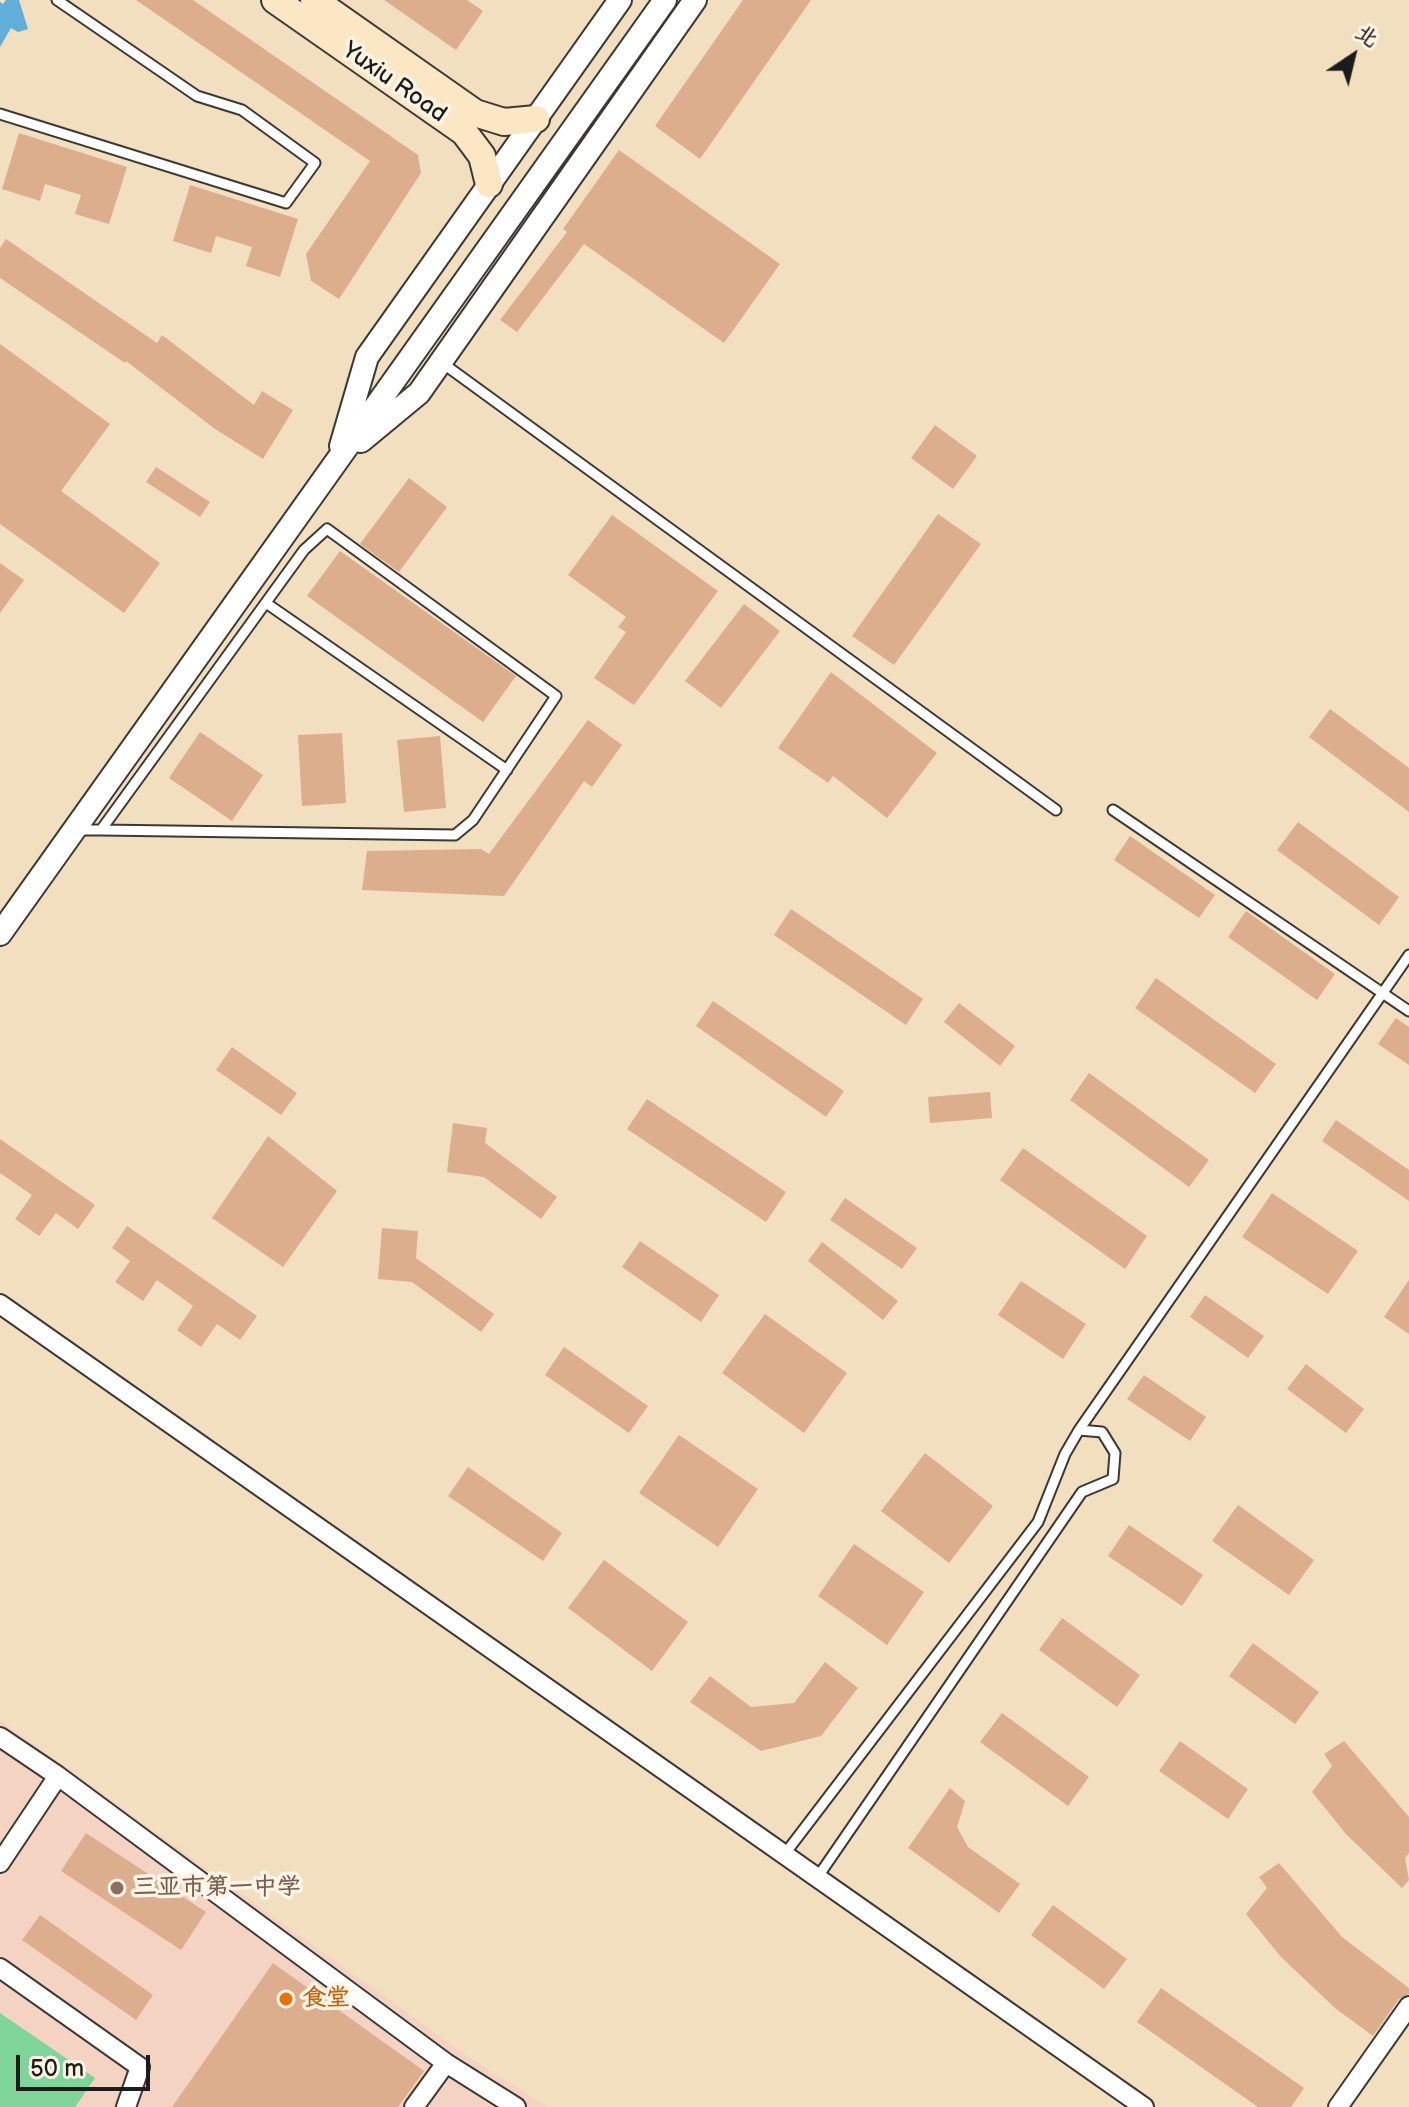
<!DOCTYPE html>
<meta charset="utf-8">
<style>
body{margin:0}
#map{position:relative;width:1409px;height:2107px;overflow:hidden;background:#f2dfc0;font-family:"Balsamiq Sans","LXGW WenKai TC",sans-serif}
canvas{display:block}
.north{position:absolute;left:1313px;top:16px;width:80px;height:80px;-webkit-text-stroke:6px #fcf5e5;paint-order:stroke;rotate:35deg;font-size:22px;font-weight:700;line-height:32px;text-align:center;color:#1c1c1c}
.north::after{content:'';display:block;margin:auto;width:28px;height:36px;background:#1c1c1c;clip-path:polygon(50% 0,100% 100%,50% 72%,0 100%)}
.scale{position:absolute;left:16px;top:2055px;width:134px;height:36px;box-sizing:border-box;border:4px solid #1c1c1c;border-top:0;padding-left:10px;font-size:24px;line-height:28px;white-space:nowrap;color:#1c1c1c;-webkit-text-stroke:6px #fcf5e5;paint-order:stroke}
</style>
<div id="map">
<canvas width="1409" height="2107"></canvas>
<div class="north">北</div>
<div class="scale">50 m</div>
</div>
<script>
const g = document.querySelector('canvas').getContext('2d');
g.lineJoin = 'round';
function fill(path, color) {
  g.fillStyle = color;
  g.fill(path, 'evenodd');
}
function shape(rows) {
  const path = new Path2D();
  for (const r of rows) {
    path.moveTo(r[0], r[1]);
    for (let i = 2; i < r.length; i += 2) path.lineTo(r[i], r[i + 1]);
  }
  return path;
}
function stroke(path, color, width, dash) {
  g.strokeStyle = color;
  g.lineWidth = width;
  g.lineCap = dash ? 'butt' : 'round';
  g.setLineDash(dash || []);
  g.stroke(path);
}
function drawText(font, color, halo, rows, align = 'center') {
  g.font = font + ' "Balsamiq Sans","LXGW WenKai TC",sans-serif';
  g.lineWidth = 7;
  g.setLineDash([]);
  g.textBaseline = 'middle';
  g.strokeStyle = halo;
  g.fillStyle = color;
  for (const [text, x, y, turn = 0] of rows) {
    g.save();
    g.translate(x, y);
    g.rotate((+turn || 0) * Math.PI / 180);
    g.textAlign = isNaN(turn) ? turn : align;
    if (halo) g.strokeText(text, 0, 0);
    g.fillText(text, 0, 0);
    g.restore();
  }
}
fill(shape([
 [0,1720,467,2056,548,2107,0,2107]
]), '#f5d3c2');
fill(shape([
 [0,2013,95,2078,75,2107,0,2107]
]), '#7ed499');
fill(shape([
 [6,0,19,0,28,29,18,32,11,28,0,47,0,2,3,4]
]), '#60aed9');
fill(shape([
 [136,0,193,0,418,155,421,173,339,299,311,281,306,254,370,161],
 [384,0,467,0,483,11,456,50],
 [743,0,811,0,700,159,655,126],
 [19,133,127,167,109,224,75,214,81,195,45,184,40,201,2,189],
 [619,150,780,264,724,343,584,244,517,332,500,320,567,232,563,229],
 [190,185,298,219,280,277,246,266,252,247,216,236,211,253,173,241],
 [6,239,157,343,162,335,254,405,262,391,293,410,263,459,215,429,126,361,125,363,0,278,0,248],
 [0,344,110,424,61,491,160,563,124,613,0,524],
 [935,425,977,456,953,489,911,458],
 [156,467,210,502,200,517,146,482],
 [409,478,447,507,399,572,360,544],
 [938,514,981,544,894,665,852,636],
 [612,515,718,591,634,705,594,678,626,632,618,627,626,617,568,575],
 [340,551,516,676,483,722,307,596],
 [0,563,24,580,0,613],
 [744,604,780,631,721,708,685,681],
 [831,672,937,753,887,818,833,776,828,783,778,748],
 [1330,709,1409,768,1409,812,1309,737],
 [588,720,622,745,592,787,584,781,504,896,362,890,367,851,481,849,489,854],
 [200,732,263,775,232,821,169,778],
 [342,733,346,803,302,806,298,735],
 [440,736,446,808,404,812,397,740],
 [1298,822,1399,897,1379,925,1277,850],
 [1130,836,1215,895,1199,918,1114,860],
 [791,909,923,999,906,1025,774,935],
 [1246,911,1335,974,1317,1000,1228,937],
 [1156,978,1276,1064,1255,1093,1135,1008],
 [713,1001,844,1091,826,1117,696,1026],
 [959,1003,1015,1046,1000,1066,944,1022],
 [1396,1018,1409,1027,1409,1065,1378,1044],
 [232,1047,297,1093,281,1115,216,1070],
 [1089,1073,1209,1160,1189,1187,1070,1100],
 [990,1092,992,1118,930,1123,928,1097],
 [647,1099,786,1192,766,1222,627,1129],
 [1336,1120,1409,1170,1409,1201,1322,1141],
 [453,1123,487,1128,485,1143,557,1197,541,1219,484,1177,447,1172],
 [268,1136,337,1191,283,1267,212,1218],
 [0,1139,95,1205,78,1229,56,1213,39,1236,15,1219,32,1195,0,1173],
 [1023,1148,1147,1236,1125,1269,1000,1180],
 [1272,1193,1358,1251,1328,1294,1242,1237],
 [845,1198,917,1248,902,1269,830,1220],
 [127,1226,257,1316,240,1340,217,1324,201,1347,177,1330,193,1306,157,1280,143,1301,115,1282,130,1261,112,1248],
 [382,1228,418,1231,416,1258,494,1314,481,1332,412,1282,378,1279],
 [640,1241,719,1295,701,1322,622,1267],
 [822,1242,898,1301,883,1320,808,1261],
 [1409,1280,1409,1334,1384,1317],
 [1021,1281,1086,1324,1063,1359,998,1315],
 [1205,1295,1264,1336,1248,1358,1190,1317],
 [765,1314,847,1373,804,1433,722,1373],
 [564,1347,648,1406,629,1433,545,1375],
 [1306,1364,1364,1409,1346,1433,1287,1389],
 [1144,1375,1206,1417,1190,1441,1127,1399],
 [679,1435,758,1489,718,1547,639,1493],
 [925,1453,993,1506,949,1563,881,1511],
 [468,1467,562,1533,543,1561,448,1496],
 [1238,1505,1314,1560,1289,1595,1212,1541],
 [1129,1525,1203,1575,1182,1606,1108,1556],
 [854,1544,924,1592,887,1645,818,1596],
 [604,1560,688,1622,652,1671,568,1608],
 [1062,1618,1140,1675,1117,1707,1039,1650],
 [1253,1643,1319,1692,1295,1724,1229,1676],
 [825,1662,858,1688,821,1736,761,1751,690,1702,710,1676,751,1707,794,1703],
 [1002,1713,1089,1777,1068,1806,980,1742],
 [1180,1741,1248,1789,1228,1819,1159,1771],
 [1344,1741,1409,1817,1409,1853,1405,1858,1409,1880,1402,1888,1346,1834,1312,1792,1332,1766,1324,1754],
 [950,1788,965,1801,957,1827,968,1847,1020,1884,999,1913,908,1848],
 [86,1833,206,1912,181,1950,61,1871],
 [1279,1863,1342,1937,1409,1988,1409,1994,1399,1999,1373,2036,1335,2008,1281,1957,1246,1914,1267,1888,1259,1877],
 [1053,1905,1127,1959,1104,1989,1031,1935],
 [40,1915,153,1995,136,2020,22,1940],
 [273,1963,424,2071,398,2107,172,2107],
 [1161,1988,1304,2088,1291,2107,1258,2107,1137,2022]
]), '#ddae8d');
const service = shape([
 [0,114,286,203,315,163,242,110,197,96,57,0],
 [441,362,1056,810],
 [266,603,507,770],
 [1113,810,1409,1011],
 [77,830,101,830,455,835,473,820,556,696,327,529,304,550,101,830],
 [1079,1430,1409,955],
 [784,1855,1038,1522,1065,1454,1079,1430,1102,1432,1115,1453,1113,1479,1082,1492,817,1878]
]);
const minor = shape([
 [0,1304,1144,2107],
 [0,1737,58,1776,446,2063,516,2107],
 [0,1863,58,1776],
 [0,1968,140,2067,126,2107],
 [414,2107,446,2063],
 [1338,2107,1409,2006]
]);
const tertiary = shape([
 [361,441,419,393,695,0],
 [341,446,367,357,620,0],
 [0,934,665,0]
]);
const secondary = shape([
 [275,0,464,132,482,156,489,184],
 [314,0,475,113,504,122,536,119]
]);
stroke(service, '#3c3935', 13);
stroke(minor, '#3c3935', 22);
stroke(tertiary, '#3c3935', 26);
stroke(secondary, '#3c3935', 30);
stroke(service, '#fff', 9);
stroke(minor, '#fff', 18);
stroke(tertiary, '#fff', 22);
stroke(secondary, '#fbe7c3', 26);
for (const [x, y, r, color] of [
 [117,1888,8,"#8d6e63"],
 [286,1999,8,"#e8710a"]
]) {
  const dot = new Path2D();
  dot.arc(x, y, r, 0, 2 * Math.PI);
  g.fillStyle = color;
  g.fill(dot);
  stroke(dot, '#fcf5e5', 3);
}
drawText('24px', '#1c1c1c', '#fcf5e5', [
 ["Yuxiu Road",394,83,35]
]);
drawText('bold 24px', '#785e54', '#fcf5e5', [
 ["三亚市第一中学",133,1888]
], 'left');
drawText('bold 24px', '#c56008', '#fcf5e5', [
 ["食堂",302,1999]
], 'left');
</script>
